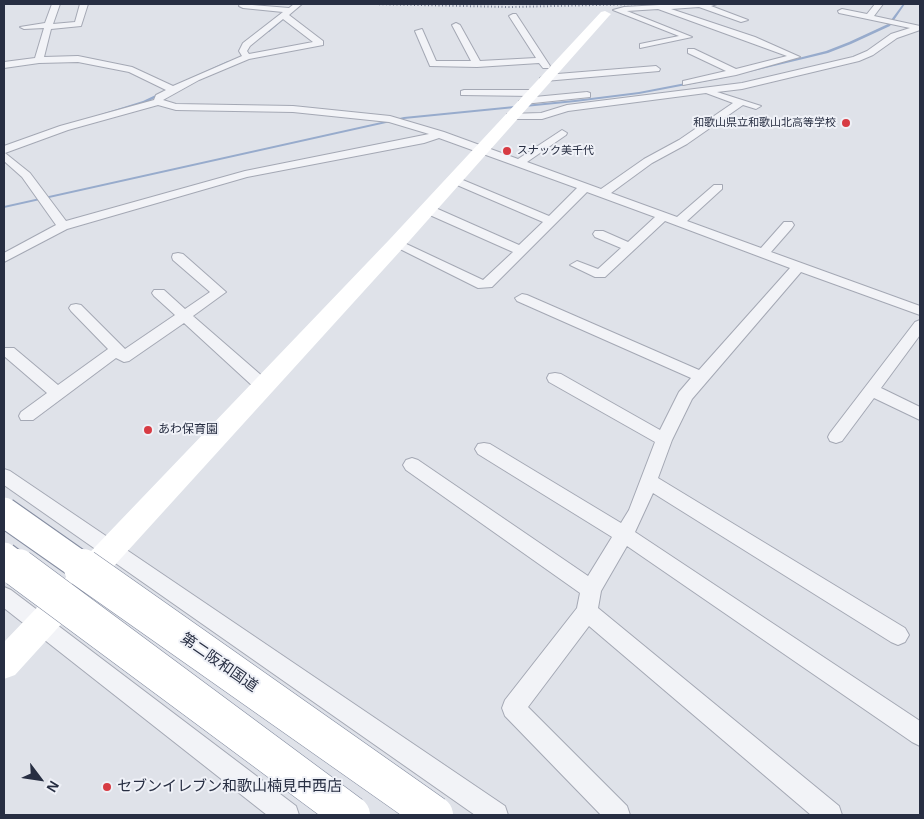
<!DOCTYPE html>
<meta charset="utf-8">
<style>
body{margin:0}
#map{position:relative;width:924px;height:819px;overflow:hidden;background:#dfe2e9;font-family:Helvetica,sans-serif}
canvas{display:block}
.frame{position:absolute;inset:0;border:5px solid #272e42;pointer-events:none}
.north{position:absolute;left:15px;top:754px;width:50px;height:50px;-webkit-text-stroke:4px #eff1f7;paint-order:stroke;rotate:121deg;font-size:14px;font-weight:700;line-height:20px;text-align:center;color:#272e42}
.north::after{content:'';display:block;margin:auto;width:18px;height:22px;background:#272e42;clip-path:polygon(50% 0,100% 100%,50% 72%,0 100%)}
</style>
<div id="map">
<canvas width="924" height="819"></canvas>
<div class="frame"></div>
<div class="north">N</div>
</div>
<script>
const g = document.querySelector('canvas').getContext('2d');
g.lineJoin = 'round';
function shape(rows) {
  const path = new Path2D();
  for (const r of rows) {
    path.moveTo(r[0], r[1]);
    for (let i = 2; i < r.length; i += 2) path.lineTo(r[i], r[i + 1]);
  }
  return path;
}
function fill(path, color) {
  g.fillStyle = color;
  g.fill(path, 'evenodd');
}
function stroke(path, color, width, dash) {
  g.strokeStyle = color;
  g.lineWidth = width;
  g.lineCap = dash ? 'butt' : 'round';
  g.setLineDash(dash || []);
  g.stroke(path);
}
function drawText(font, color, halo, rows, align = 'center') {
  g.font = font + ' Helvetica,"Noto Sans JP",sans-serif';
  g.lineWidth = 4;
  g.setLineDash([]);
  g.textBaseline = 'middle';
  g.strokeStyle = halo;
  g.fillStyle = color;
  for (const [text, x, y, turn = 0] of rows) {
    g.save();
    g.translate(x, y);
    g.rotate((+turn || 0) * Math.PI / 180);
    g.textAlign = isNaN(turn) ? turn : align;
    if (halo) g.strokeText(text, 0, 0);
    g.fillText(text, 0, 0);
    g.restore();
  }
}
fill(shape([
 [300,4,302,4,269,32,267,32,267,30,300,4],
 [903,4,905,4,890,26,851,44,828,53,749,72,747,71,826,51,849,42,888,24,903,4],
 [228,61,231,62,182,84,179,83,228,61],
 [722,76,724,77,723,78,639,94,575,102,404,119,4,208,4,206,404,117,575,100,639,92,722,76],
 [162,92,165,93,145,103,101,116,98,115,143,101,162,92]
]), '#97abcc');
const street = shape([
 [52,4,60,4,53,24,75,22,80,4,88,4,81,26,51,29,44,57,78,56,132,67,173,86,242,56,239,51,243,43,283,12,243,8,239,6,240,4,289,8,294,4,302,4,289,15,323,41,323,45,249,59,199,80,163,100,176,104,293,106,390,116,444,132,518,159,562,130,567,133,566,135,527,162,601,189,644,159,679,140,733,103,706,93,568,111,542,119,511,119,507,118,507,114,541,113,567,105,742,83,853,57,867,51,891,34,910,28,839,13,838,11,842,9,867,14,875,4,883,4,874,16,920,26,920,30,897,38,873,55,859,61,742,89,717,92,761,106,756,109,743,105,687,144,652,163,611,193,677,217,714,185,722,185,722,189,687,221,761,248,784,222,792,222,794,225,792,228,771,252,920,306,920,315,801,272,692,399,672,440,658,478,905,628,909,635,905,642,898,645,891,642,653,493,635,532,920,721,920,746,912,742,627,546,601,591,598,608,839,806,842,815,811,815,589,626,528,707,627,806,630,815,601,815,505,716,502,708,505,700,577,608,580,593,406,470,403,465,406,460,412,458,418,460,588,576,612,537,478,454,475,449,478,444,484,443,490,444,621,523,629,510,655,442,549,382,547,378,549,374,555,373,561,374,660,430,679,392,691,378,517,301,515,298,522,294,527,295,699,370,790,268,665,221,605,277,595,277,570,265,577,261,598,269,621,248,595,237,593,234,595,231,603,231,628,242,655,217,587,192,492,287,478,288,390,244,392,241,400,241,483,280,513,252,423,212,423,206,431,206,519,245,543,222,450,182,450,178,458,178,549,216,577,188,439,138,424,143,247,177,67,229,4,262,4,253,56,225,22,177,4,161,4,146,60,126,154,100,156,95,166,90,129,72,78,62,39,63,4,68,4,62,35,58,44,28,24,29,20,27,45,23,52,4],
 [283,19,313,42,249,54,247,51,250,46,283,19],
 [158,105,176,110,293,112,389,122,429,134,245,171,66,221,30,173,5,153,68,130,158,105],
 [677,4,717,4,711,6,748,20,741,22,699,7,671,9,755,37,800,57,736,75,683,85,683,81,726,71,688,53,688,49,694,49,736,69,787,56,658,9,627,11,692,37,640,48,640,44,679,36,613,10,624,7,677,4],
 [513,14,516,14,550,66,549,68,543,68,539,63,477,67,430,66,415,31,422,29,436,61,471,61,452,25,456,23,460,25,480,61,536,58,509,16,513,14],
 [656,66,660,69,659,71,545,81,540,78,545,75,656,66],
 [464,90,532,90,537,93,532,96,461,95,461,91,464,90],
 [587,92,590,93,590,97,524,104,519,101,524,98,587,92],
 [178,253,183,254,226,292,193,316,269,382,271,386,269,390,257,390,184,323,129,361,124,362,116,358,33,420,21,420,19,416,21,412,47,393,4,356,4,348,14,348,58,385,108,349,71,311,69,308,71,305,76,304,81,305,125,349,175,315,154,296,152,293,154,290,164,290,185,309,210,292,173,260,172,257,173,254,178,253],
 [920,320,920,335,881,388,920,407,920,420,874,398,842,441,836,443,830,441,828,437,830,433,915,322,920,320],
 [4,469,10,471,505,806,508,815,475,815,4,485,4,469],
 [4,587,11,590,296,806,299,815,267,815,4,608,4,587]
]);
stroke(street, '#a4a8b4', 2);
fill(street, '#f2f3f7');
fill(shape([
 [605,11,611,14,609,16,403,248,15,675,4,679,4,642,389,240,601,12,605,11]
]), '#fff');
stroke(shape([
 [372,4,510,7,641,4]
]), '#777f94', 2, [1, 2.5]);
const highwayBridgeFar1 = shape([
 [4,512,85,569],
 [4,557,20,569]
]);
const highwayBridge = shape([
 [18,568,351,815],
 [83,568,434,815]
]);
stroke(highwayBridgeFar1, '#858da1', 31, []);
stroke(highwayBridge, '#858da1', 39, []);
stroke(highwayBridgeFar1, '#fff', 29);
stroke(highwayBridge, '#fff', 38);
for (const [x, y, r, color] of [
 [846,123,5,"#d73b43"],
 [507,151,5,"#d73b43"],
 [148,430,5,"#d73b43"],
 [107,787,5,"#d73b43"]
]) {
  const dot = new Path2D();
  dot.arc(x, y, r, 0, 2 * Math.PI);
  g.fillStyle = color;
  g.fill(dot);
  stroke(dot, '#eff1f7', 2);
}
drawText('11px', '#272e42', '#eff1f7', [
 ["和歌山県立和歌山北高等学校",836,123],
 ["スナック美千代",517,151,"left"]
], 'right');
drawText('12px', '#272e42', '#eff1f7', [
 ["あわ保育園",158,430]
], 'left');
drawText('15px', '#272e42', '#eff1f7', [
 ["第二阪和国道",219,663,35]
]);
drawText('15px', '#272e42', '#eff1f7', [
 ["セブンイレブン和歌山楠見中西店",117,787]
], 'left');
</script>
